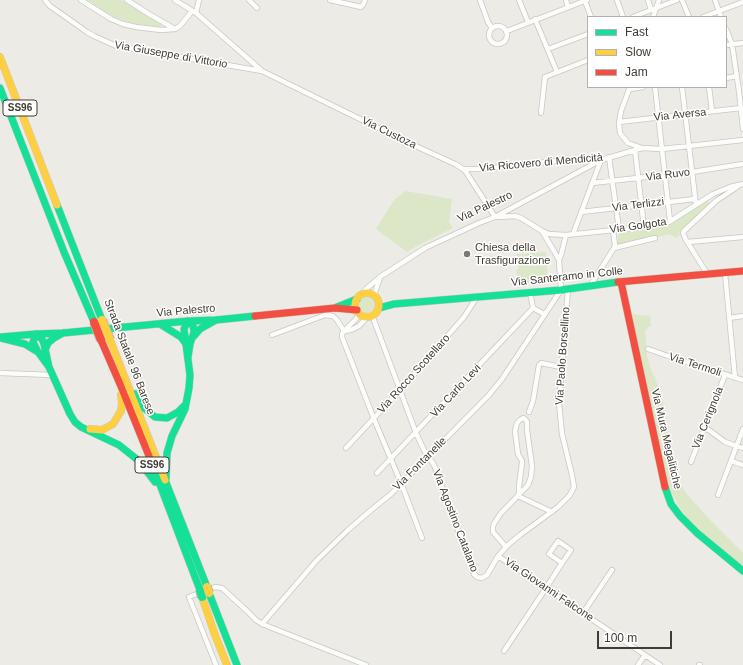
<!DOCTYPE html>
<meta charset="utf-8">
<style>
body{margin:0}
#map{position:relative;width:743px;height:665px;overflow:hidden;background:#ecebe6;font-family:Helvetica,sans-serif}
canvas{display:block}
.legend{position:absolute;left:587px;top:16px;width:140px;height:72px;box-sizing:border-box;background:#fff;border:1px solid #b3b1ad;margin:0;padding:5px 7px;list-style:none;font-size:12px;color:#423b33}
.legend li{display:flex;align-items:center;gap:8px;height:20px}
.legend b{width:20px;border:1px solid #b3b1ad}
.scale{position:absolute;left:597px;top:631px;width:75px;height:18px;box-sizing:border-box;border:2px solid #423b33;border-top:0;padding-left:5px;font-size:12px;line-height:14px;white-space:nowrap;color:#423b33;-webkit-text-stroke:3px #fff;paint-order:stroke}
</style>
<div id="map">
<canvas width="743" height="665"></canvas>
<ul class="legend">
<li><b style="height:5px;background:#16e098"></b>Fast</li>
<li><b style="height:5px;background:#ffcf43"></b>Slow</li>
<li><b style="height:5px;background:#f24e42"></b>Jam</li>
</ul>
<div class="scale">100 m</div>
</div>
<script>
const g = document.querySelector('canvas').getContext('2d');
g.lineJoin = 'round';
function fill(path, color) {
  g.fillStyle = color;
  g.fill(path, 'evenodd');
}
function shape(rows) {
  const path = new Path2D();
  for (const r of rows) {
    if (r.length === 3) {
      path.moveTo(r[0] + r[2], r[1]);
      path.arc(r[0], r[1], r[2], 0, 2 * Math.PI);
      continue;
    }
    path.moveTo(r[0], r[1]);
    for (let i = 2; i < r.length; i += 2) path.lineTo(r[i], r[i + 1]);
  }
  return path;
}
function stroke(path, color, width, dash) {
  g.strokeStyle = color;
  g.lineWidth = width;
  g.lineCap = dash ? 'butt' : 'round';
  g.setLineDash(dash || []);
  g.stroke(path);
}
function drawText(font, color, halo, rows, align = 'center') {
  g.font = font + ' Helvetica,sans-serif';
  g.lineWidth = 3;
  g.setLineDash([]);
  g.textBaseline = 'middle';
  g.strokeStyle = halo;
  g.fillStyle = color;
  for (const [text, x, y, turn = 0] of rows) {
    g.save();
    g.translate(x, y);
    g.rotate((+turn || 0) * Math.PI / 180);
    g.textAlign = isNaN(turn) ? turn : align;
    if (halo) g.strokeText(text, 0, 0);
    g.fillText(text, 0, 0);
    g.restore();
  }
}
fill(shape([
 [88,0,121,0,162,25,160,27,132,23,117,18,105,12],
 [405,191,452,199,449,222,453,228,415,247,407,252,376,229,394,200],
 [707,200,710,204,683,229,679,233,680,235,676,238,670,234,618,245,618,235,619,233,648,230,663,227,672,224],
 [546,252,548,282,518,285,516,269,519,269,517,254],
 [367,305,8],
 [631,314,650,316,651,326,649,326,645,331,647,356,651,370,655,378,662,397,674,475,686,493,710,520,743,553,743,567,690,522,680,508,670,490,664,470,640,353]
]), '#dbe7c6');
const street = shape([
 [45,0,50,6,87,32,94,36,116,46,262,71,409,143,455,164,463,169,466,172,495,217],
 [81,0,111,19,123,24,136,27,161,30,175,29,180,26,192,11],
 [127,0,149,14,175,29],
 [175,0,196,13,261,70],
 [249,0,257,8],
 [330,0,361,7,363,5,365,0],
 [480,0,488,22,492,28],
 [519,0,528,22],
 [566,0,568,7],
 [617,0,623,17],
 [648,0,651,10],
 [682,0,689,17],
 [715,0,721,17],
 [585,1,591,17],
 [196,13,199,0],
 [633,17,677,0],
 [653,17,659,0],
 [703,17,743,2],
 [535,19,557,72],
 [498,35,9],
 [726,29,732,44,739,91,743,129],
 [507,31,587,0],
 [726,45,743,43],
 [548,49,588,34],
 [726,78,737,76],
 [630,87,621,111,619,123,620,133,628,143,642,148,662,149,743,140],
 [655,87,670,221],
 [682,87,696,205],
 [709,87,712,111],
 [630,89,643,87],
 [541,113,545,77,588,60],
 [619,122,741,108],
 [635,150,644,227],
 [609,157,619,229],
 [463,169,481,169,595,157,601,160],
 [592,183,692,172,743,164],
 [581,212,695,199],
 [498,217,515,216,521,218,542,231,549,234,566,235,644,227,664,224,669,222,713,194,730,187,743,184],
 [573,234,601,160],
 [688,242,743,237],
 [614,248,655,238],
 [559,260,561,255,566,235],
 [725,273,735,378],
 [708,275,686,240,683,233,684,231,716,201,737,187],
 [590,286,614,248,615,245,613,230],
 [530,292,533,308,544,314],
 [362,294,366,289,380,277,425,248,479,223,495,217,601,160,642,148],
 [376,297,375,292,380,278],
 [359,313,356,319,344,331,351,330,359,326,368,316],
 [372,315,416,433,424,450,434,465,474,574,477,577,482,578,487,575,498,556,509,544,520,535,558,507,570,495,574,487,572,475,562,434,559,403,568,289],
 [729,318,743,316],
 [272,335,325,315,333,316,337,320,344,331,342,334,342,337,374,419,401,483,422,538],
 [648,349,668,356,743,380],
 [0,373,52,375],
 [529,412,533,401,539,365,541,363,561,367],
 [705,427,725,442,743,448],
 [346,448,400,390,464,317,477,297],
 [731,461,743,465],
 [691,462,725,375],
 [377,473,533,308],
 [718,495,743,429],
 [518,496,552,512],
 [506,547,493,532,493,526,495,522,501,513,509,505,528,485,531,477,532,466,527,430,527,422,525,419,523,418,520,420,517,423,515,431,518,454,522,461,522,463,519,486,519,494],
 [498,556,660,665],
 [583,613,612,570],
 [262,624,317,560,348,530,370,511,391,494,489,395,502,379,561,290,559,260,554,251,542,231],
 [504,651,546,588,562,563,571,550,558,541,549,554,562,563],
 [216,665,189,597,215,587,222,588,247,611,256,620,262,624,366,665],
 [638,665,645,655],
 [699,665,700,665]
]);
const fast = shape([
 [0,88,64,252,94,322],
 [57,205,102,320],
 [337,307,357,299],
 [379,308,394,304,561,290,618,282],
 [160,324,181,337,186,344],
 [1,337,36,334,63,333,188,321,216,320,255,316],
 [193,337,200,329,216,320],
 [0,338,25,344,38,352],
 [45,350,48,343,54,338,63,333],
 [49,367,38,352,33,342,36,334,42,339,44,344,49,367,70,414,75,422,81,427,119,445,139,461,155,482],
 [135,394,144,408,155,417,167,418,178,412,184,406],
 [151,461,200,590],
 [166,479,167,453,172,436,185,409,189,388,190,375,184,329,188,321,193,325,194,332,190,344,188,357],
 [165,480,207,587],
 [665,487,671,504,680,516,697,533,743,571],
 [209,593,237,665]
]);
const slow = shape([
 [0,57,57,205],
 [367,305,12],
 [110,340,165,480],
 [90,429,102,430,113,424,121,411,122,403,121,395],
 [202,597,215,635,227,665]
]);
const jam = shape([
 [618,282,743,271],
 [621,282,665,487],
 [255,316,335,308,357,310],
 [101,340,120,384,151,461]
]);
stroke(street, '#c9c7c2', 6);
stroke(fast, '#ccc8bd', 8);
stroke(slow, '#ccc8bd', 8);
stroke(jam, '#ccc8bd', 8);
stroke(street, '#fcfcfb', 4.5);
stroke(fast, '#16e098', 7);
stroke(slow, '#ffcf43', 7);
stroke(jam, '#f24e42', 7);
const fastBridge = shape([
 [200,590,202,597]
]);
const slowBridge = shape([
 [102,320,110,340],
 [207,587,209,593]
]);
const jamBridge = shape([
 [94,322,101,340]
]);
stroke(fastBridge, '#c3b6a2', 10, []);
stroke(slowBridge, '#c3b6a2', 10, []);
stroke(jamBridge, '#c3b6a2', 10, []);
stroke(fastBridge, '#16e098', 8);
stroke(slowBridge, '#ffcf43', 8);
stroke(jamBridge, '#f24e42', 8);
for (const [x, y, r, color] of [
 [467,254,4,"#7e7972"]
]) {
  const dot = new Path2D();
  dot.arc(x, y, r, 0, 2 * Math.PI);
  g.fillStyle = color;
  g.fill(dot);
  stroke(dot, '#fff', 1.5);
}
for (const [x, y, w] of [
 [20,108,34],
 [152,465,34]
]) {
  const box = new Path2D();
  box.roundRect(x - w / 2, y - 8, w, 16, 3);
  g.fillStyle = '#fff';
  g.fill(box);
  stroke(box, '#423b33', 1);
}
drawText('bold 10px', '#423b33', null, [
 ["SS96",20,108],
 ["SS96",152,465]
]);
drawText('11px', '#423b33', '#fff', [
 ["Via Giuseppe di Vittorio",171,55,10],
 ["Via Aversa",680,115,-6],
 ["Via Custoza",389,133,26],
 ["Via Ricovero di Mendicità",541,163,-5],
 ["Via Ruvo",668,175,-7],
 ["Via Terlizzi",638,205,-7],
 ["Via Palestro",485,207,-25],
 ["Via Golgota",638,226,-8],
 ["Via Santeramo in Colle",567,277,-6],
 ["Via Palestro",186,311,-5],
 ["Via Paolo Borsellino",563,356,-86],
 ["Strada Statale 96 Barese",129,357,69],
 ["Via Termoli",695,365,18],
 ["Via Rocco Scotellaro",414,374,-48],
 ["Via Carlo Levi",456,391,-47],
 ["Via Cerignola",708,418,-68],
 ["Via Mura Megalitiche",666,439,77],
 ["Via Fontanelle",420,464,-45],
 ["Via Agostino Catalano",455,521,69],
 ["Via Giovanni Falcone",549,590,34]
]);
drawText('11px', '#423b33', '#fff', [
 ["Chiesa della",475,248],
 ["Trasfigurazione",475,261]
], 'left');
</script>
